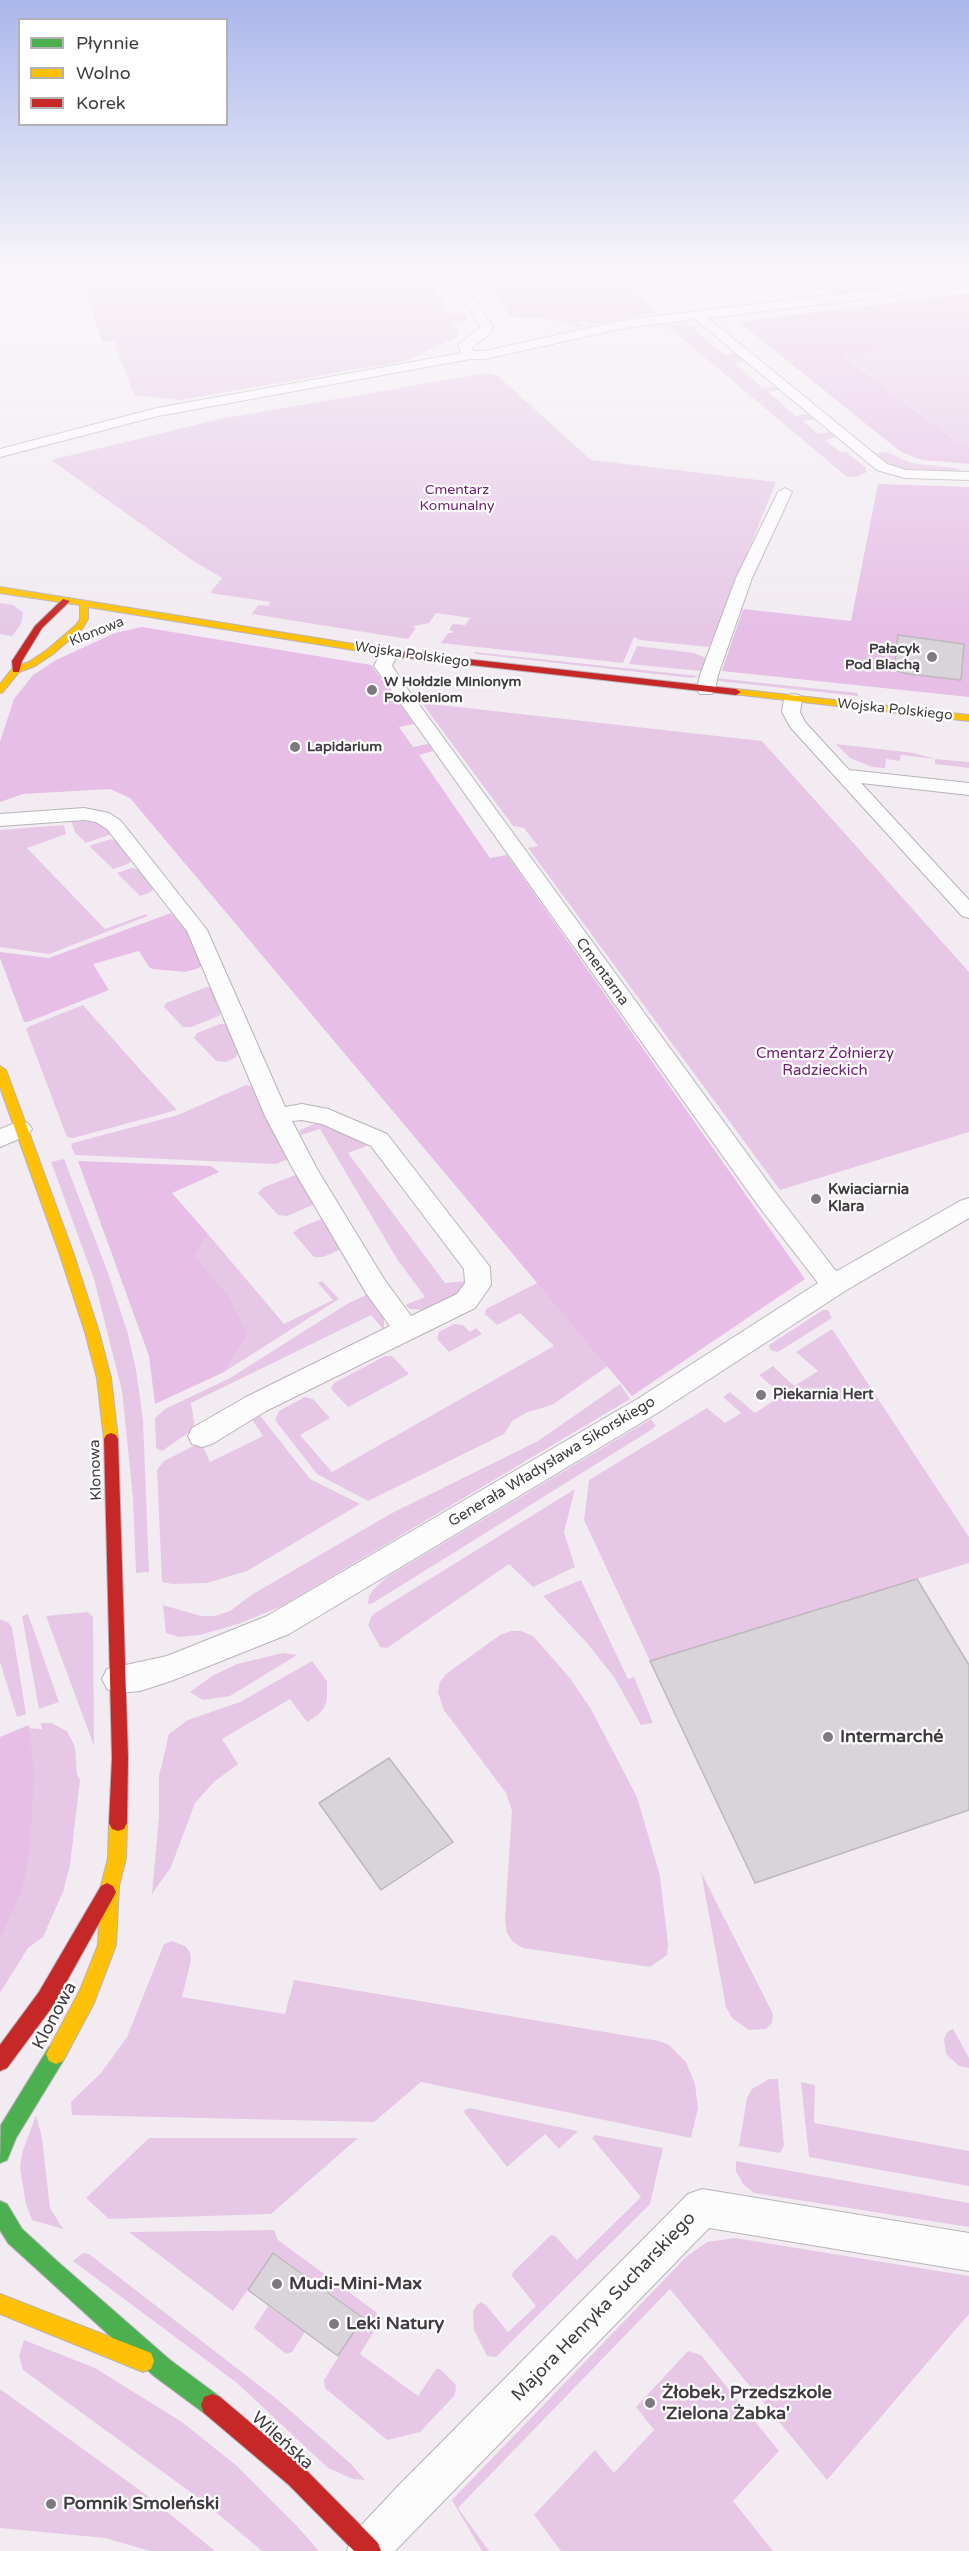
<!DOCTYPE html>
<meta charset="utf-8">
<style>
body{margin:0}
#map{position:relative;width:969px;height:2551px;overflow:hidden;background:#f2ecf2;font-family:"Varela Round",sans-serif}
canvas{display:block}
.legend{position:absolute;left:18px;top:18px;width:210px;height:108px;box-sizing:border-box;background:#fff;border:2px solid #b3b1b3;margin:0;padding:8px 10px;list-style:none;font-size:18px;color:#403b40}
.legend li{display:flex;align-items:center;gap:12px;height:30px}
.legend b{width:30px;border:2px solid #b3b1b3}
</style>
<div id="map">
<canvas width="969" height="2551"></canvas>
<ul class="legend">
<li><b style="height:8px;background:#4caf50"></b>Płynnie</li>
<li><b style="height:8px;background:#ffc107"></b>Wolno</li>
<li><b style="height:8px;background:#c62828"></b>Korek</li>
</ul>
</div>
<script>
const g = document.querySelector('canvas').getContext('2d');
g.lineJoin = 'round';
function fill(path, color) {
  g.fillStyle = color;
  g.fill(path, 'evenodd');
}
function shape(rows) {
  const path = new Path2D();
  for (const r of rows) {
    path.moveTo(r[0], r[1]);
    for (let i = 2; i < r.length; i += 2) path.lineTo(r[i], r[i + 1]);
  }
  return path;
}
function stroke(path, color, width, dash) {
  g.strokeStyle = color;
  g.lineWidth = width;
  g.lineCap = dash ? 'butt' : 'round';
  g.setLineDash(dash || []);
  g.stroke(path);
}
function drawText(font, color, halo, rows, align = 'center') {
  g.font = font + ' "Varela Round",sans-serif';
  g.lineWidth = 4.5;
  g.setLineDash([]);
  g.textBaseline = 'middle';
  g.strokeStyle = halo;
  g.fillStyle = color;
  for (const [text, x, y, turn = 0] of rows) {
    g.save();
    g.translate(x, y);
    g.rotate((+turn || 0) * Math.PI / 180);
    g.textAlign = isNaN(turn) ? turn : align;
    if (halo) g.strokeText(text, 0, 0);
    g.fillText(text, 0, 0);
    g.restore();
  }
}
fill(shape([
 [91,273,425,273,448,310,444,310,445,313,465,313,467,320,452,323,459,334,455,338,405,361,180,400,134,395,114,341,102,342,84,285,94,284],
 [480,273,611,273,619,280,614,282,622,288,628,287,657,313,591,325,586,321,580,322,584,327,581,327,543,318,511,317],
 [790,273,969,273,969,280,959,279,830,295,827,295,829,290,822,289,817,292],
 [661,325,702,326,704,327,694,329,724,355,735,353,745,361,734,363,763,388,776,387,779,390,768,392,796,416,808,414,815,419,803,421,818,434,830,432,836,437,825,440,840,452,846,452,865,467,867,472,858,476,847,477,670,328],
 [969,341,969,447,957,442,843,354],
 [487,373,498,376,591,460,776,482,709,647,640,640,634,637,623,663,441,643,448,633,452,633,453,631,449,630,453,624,465,625,470,618,436,613,429,623,414,626,413,628,416,628,408,639,252,614,258,605,268,606,271,602,210,593,222,578,192,560,51,460,220,419],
 [887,452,911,463,956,468,966,473,905,470,891,465,874,454],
 [0,603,13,605,23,612,21,624,12,636,0,634],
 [637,646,694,653,706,658,701,671,629,664],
 [474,652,699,676,692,678,476,654],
 [716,678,858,693,858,696,718,681],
 [422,703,762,741,969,972,969,1132,780,1190,528,848,538,846,524,828,513,826],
 [836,744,914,753,935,759,969,762,969,768,935,764,935,759,901,755,900,761,886,759,885,768,872,767,850,758],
 [71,821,96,822,112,834,86,843,75,832],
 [64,825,66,834,27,848,105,929,146,914,148,916,49,954,0,947,0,830],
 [111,839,116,840,132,860,128,864,113,869,89,846],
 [132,868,138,869,153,889,151,892,140,896,117,873],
 [207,987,212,988,221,1012,219,1016,191,1027,183,1027,164,1007,166,1003],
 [83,1005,144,1074,177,1110,73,1138,67,1137,26,1029,30,1026],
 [220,1024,226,1024,238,1054,235,1058,226,1062,216,1061,194,1038,197,1033],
 [246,1085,251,1086,288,1159,276,1164,75,1155,71,1146,73,1143,178,1115],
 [317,1123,348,1134,367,1146,348,1153,445,1283,465,1281,459,1293,428,1310,410,1309,405,1305,425,1297,397,1259,320,1129,300,1135,300,1130],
 [64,1159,107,1270,128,1334,136,1370,143,1420,149,1572,136,1573,133,1498,122,1391,94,1279,51,1162],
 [298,1174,315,1204,287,1216,278,1215,258,1193,264,1187],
 [324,1218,342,1249,323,1257,314,1257,293,1233,299,1228],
 [208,1234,284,1324,333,1300,318,1283,322,1281,339,1299,224,1372,248,1335,195,1257],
 [539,1282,608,1366,552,1405,528,1412,513,1420,504,1434,368,1501,317,1474,275,1420,279,1411,305,1397,313,1399,330,1418,300,1435,332,1472,554,1346,520,1313,497,1325,485,1314,486,1309],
 [368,1294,384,1318,384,1330,371,1315,191,1403,195,1428,162,1451,156,1448,155,1418,165,1409,230,1378,347,1304],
 [823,1310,828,1310,832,1318,778,1352,770,1350,769,1345],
 [454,1324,463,1325,470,1332,476,1328,482,1334,449,1352,437,1339,439,1332],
 [832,1329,969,1537,969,1563,650,1661,584,1520,589,1480,707,1408,725,1423,741,1413,723,1397,730,1392,755,1413,782,1395,759,1375,773,1366,794,1386,818,1371,796,1352],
 [385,1356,392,1356,409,1374,348,1407,331,1389,334,1383],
 [620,1384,630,1399,282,1606,238,1624,200,1635,179,1637,166,1633,163,1605,201,1616,215,1616,230,1611,253,1594,390,1514,538,1441],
 [258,1413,310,1479,360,1504,247,1571,207,1583,172,1584,162,1582,157,1470,164,1461,201,1442,210,1462,263,1436,251,1418],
 [651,1419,656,1426,651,1430,373,1603,368,1604,369,1596,373,1590,387,1577],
 [575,1489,564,1532,575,1567,533,1587,509,1564,387,1648,380,1647,368,1625,371,1617,375,1613],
 [581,1580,628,1679,634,1677,653,1723,641,1725,614,1677,587,1643,543,1596],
 [88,1612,93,1617,94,1746,46,1616],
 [28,1614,59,1702,39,1709,22,1616],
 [0,1619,9,1623,12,1628,26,1714,17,1717,0,1662],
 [511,1631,521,1631,533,1636,570,1678,591,1709,637,1797,660,1876,668,1944,667,1955,650,1967,523,1948,513,1942,507,1933,505,1920,512,1811,506,1793,444,1710,438,1692,440,1682,446,1674,500,1635],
 [283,1653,297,1655,230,1696,203,1700,190,1692,212,1676,237,1664],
 [312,1661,327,1681,327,1699,324,1708,318,1715,307,1722,290,1699,222,1739,238,1764,214,1782,195,1803,171,1867,152,1894,159,1816,159,1776,169,1734,188,1720,240,1702],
 [41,1723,51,1723,67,1731,75,1747,77,1774,80,1780,70,1865,63,1892,43,1937,28,1948,0,1993,0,1739,26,1728,42,1729],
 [701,1872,773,2014,772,2023,766,2029,749,2030,732,2018,726,2007],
 [172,1941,185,1946,190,1952,191,1961,182,1997,285,2014,294,1980,659,2041,669,2045,686,2062,695,2084,698,2108,691,2138,421,2082,374,2122,72,2115,71,2102,101,2073,127,2037,164,1944],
 [953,2029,969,2058,969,2068,959,2066,946,2054,944,2039,947,2032],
 [769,2079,778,2079,784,2146,780,2153,739,2146,747,2098,752,2089],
 [801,2082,815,2085,814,2123,969,2151,969,2186,809,2157],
 [469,2108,578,2131,559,2149,545,2134,507,2167,463,2111],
 [36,2115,42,2138,50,2208,63,2229,32,2220,26,2204,20,2168,22,2153],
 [595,2135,663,2148,650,2204,496,2357,487,2356,474,2330,473,2311,477,2305,481,2302,486,2305,508,2332,536,2306,512,2276,513,2272,551,2235,555,2236,577,2260,641,2197,592,2138],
 [149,2138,358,2138,271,2214,109,2219,86,2198],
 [736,2161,969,2203,969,2227,754,2193,743,2184,736,2171],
 [274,2230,278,2240,376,2312,379,2318,378,2325,360,2354,418,2396,436,2369,440,2369,456,2385,455,2395,420,2432,387,2440,325,2388,324,2380,363,2318,330,2293,292,2352,286,2354,254,2328,268,2306,281,2315,306,2278,273,2253,233,2311,129,2232],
 [735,2238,969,2276,969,2314,827,2480,670,2289,458,2508,489,2551,482,2551,452,2500,687,2256,707,2242],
 [83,2253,89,2254,278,2400,350,2463,365,2480,353,2479,328,2468,237,2383,73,2261],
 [24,2340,95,2368,182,2422,237,2466,296,2525,319,2551,262,2551,204,2502,23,2370,19,2356],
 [688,2351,701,2355,779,2451,733,2501,773,2551,561,2551,534,2515,595,2450,614,2473,654,2430,636,2407],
 [0,2389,148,2496,215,2551,150,2551,105,2538,0,2528]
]), '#e6c8e6');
fill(shape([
 [969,293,969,341,843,355,957,442,969,447,969,464,922,460,901,452,739,322],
 [878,484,969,487,969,697,722,671,743,609,851,621],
 [142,627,371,665,414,724,399,727,413,747,428,744,433,751,419,755,490,858,507,855,805,1279,632,1396,130,798,110,789,23,794,0,802,0,742,14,699,33,675,56,660,115,633],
 [171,913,188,933,201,965,199,968,185,972,153,969,149,967,139,951,93,964,109,990,28,1022,24,1022,0,958,0,952,49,958],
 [78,1161,211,1166,219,1172,172,1193,208,1234,195,1257,229,1297,248,1335,224,1372,155,1404,149,1356],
 [29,1725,34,1774,30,1850,22,1890,0,1939,0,1737]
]), '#e6bee6');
const building = shape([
 [898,635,964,644,961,680,908,674,894,670,898,635],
 [917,1579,969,1665,969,1810,755,1883,650,1661,917,1579],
 [389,1758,453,1842,381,1890,319,1803,389,1758],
 [273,2253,363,2318,338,2356,248,2290,273,2253]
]);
fill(building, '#d9d4d9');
stroke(building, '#beb8bd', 1.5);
const street = shape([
 [445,273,457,273,493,327,489,335,471,348,474,351,485,351,625,320,969,278,969,286,708,318,887,464,906,470,969,472,969,480,905,478,877,470,695,319,625,328,485,359,470,359,158,416,0,457,0,449,157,408,462,353,458,347,459,344,481,327,445,273],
 [785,488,792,492,752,578,718,675,715,690,712,694,700,694,697,690,700,675,736,578,778,492,785,488],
 [389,648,395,649,398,653,392,666,407,688,775,1192,835,1270,837,1271,960,1201,969,1198,969,1218,845,1291,659,1412,289,1634,171,1681,140,1691,118,1693,107,1689,102,1679,107,1669,167,1656,267,1616,639,1398,818,1283,757,1204,374,666,383,649,389,648],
 [793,694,799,695,802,699,800,712,805,722,849,770,969,783,969,795,861,783,969,900,969,918,962,916,791,728,782,712,784,699,787,695,793,694],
 [84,808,109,813,121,821,207,930,285,1107,302,1104,328,1109,387,1134,490,1267,491,1285,475,1308,266,1411,212,1444,202,1447,192,1444,188,1436,192,1428,246,1397,390,1326,366,1293,293,1169,265,1116,187,931,107,829,96,822,84,820,0,826,0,814,84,808],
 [302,1120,322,1124,371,1146,464,1269,465,1283,457,1294,411,1316,384,1279,317,1169,292,1121,302,1120],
 [20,1121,28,1123,32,1129,28,1135,0,1147,0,1129,20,1121],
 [702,2189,969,2233,969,2271,709,2228,395,2551,347,2551,353,2534,400,2484,688,2194,702,2189]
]);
const fast = shape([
 [56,2044,63,2047,66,2054,63,2061,16,2138,7,2160,0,2163,1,2125,49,2047,56,2044],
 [0,2201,7,2204,22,2229,58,2262,170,2360,220,2397,223,2405,220,2413,212,2416,204,2413,154,2376,8,2243,0,2230,0,2201]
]);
const slow = shape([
 [0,587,403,652,408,655,403,658,88,607,88,619,82,629,53,654,35,666,19,672,3,692,0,693,0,684,13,668,29,662,47,650,76,625,80,619,80,605,0,593,0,587],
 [736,689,969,715,969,721,733,694,731,692,736,689],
 [0,1066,6,1070,73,1252,99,1332,111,1378,118,1439,116,1443,111,1445,106,1443,104,1439,97,1378,85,1332,59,1252,0,1087,0,1066],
 [118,1815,124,1817,127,1823,126,1858,119,1886,116,1945,94,2003,63,2061,56,2064,49,2061,46,2054,80,1990,98,1945,101,1886,108,1858,109,1823,112,1817,118,1815],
 [0,2294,151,2353,154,2361,151,2369,143,2372,0,2314,0,2294]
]);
const jam = shape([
 [63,599,70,601,42,628,22,661,19,672,13,672,12,661,35,626,63,599],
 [403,652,736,689,741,692,736,695,400,657,400,653,403,652],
 [111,1433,116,1435,118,1439,128,1758,127,1823,124,1829,118,1831,112,1829,109,1823,112,1758,104,1439,106,1435,111,1433],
 [107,1883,113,1886,116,1892,113,1898,53,2006,7,2068,0,2071,0,2045,39,1992,101,1886,107,1883],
 [212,2394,220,2397,305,2469,378,2543,381,2551,354,2551,289,2485,204,2413,201,2405,204,2397,212,2394]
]);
stroke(street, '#b8b3b8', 2);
stroke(fast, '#b8b3b8', 2);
stroke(slow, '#b8b3b8', 2);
stroke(jam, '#b8b3b8', 2);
fill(street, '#fdfcfd');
fill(fast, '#4caf50');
fill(slow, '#ffc107');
fill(jam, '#c62828');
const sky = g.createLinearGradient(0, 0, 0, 630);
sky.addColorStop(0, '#aab7eb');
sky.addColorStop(0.43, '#f9f6f9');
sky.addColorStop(1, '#f9f6f900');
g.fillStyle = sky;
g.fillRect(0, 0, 969, 630);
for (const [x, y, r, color] of [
 [932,657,6,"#7e797e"],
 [372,690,6,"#7e797e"],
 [295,747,6,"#7e797e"],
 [816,1199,6,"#7e797e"],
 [761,1395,6,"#7e797e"],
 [828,1737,6,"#7e797e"],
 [277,2284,6,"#7e797e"],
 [334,2324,6,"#7e797e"],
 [650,2403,6,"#7e797e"],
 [51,2504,6,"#7e797e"]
]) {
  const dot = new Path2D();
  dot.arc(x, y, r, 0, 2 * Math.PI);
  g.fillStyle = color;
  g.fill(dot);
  stroke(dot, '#fff', 2);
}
drawText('14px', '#712174', '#fff', [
 ["Cmentarz",457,490],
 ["Komunalny",457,506]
]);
drawText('14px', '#403b40', '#fff', [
 ["Klonowa",97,632,-22],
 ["Wojska Polskiego",412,655,8],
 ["Wojska Polskiego",895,710,6]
]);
drawText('bold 14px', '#403b40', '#fff', [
 ["Pałacyk",920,649,"right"],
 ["Pod Blachą",920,665,"right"],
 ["W Hołdzie Minionym",384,682],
 ["Pokoleniom",384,698],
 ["Lapidarium",307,747]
], 'left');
drawText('15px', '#403b40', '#fff', [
 ["Cmentarna",602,972,54],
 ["Generała Władysława Sikorskiego",552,1462,-31],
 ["Klonowa",96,1470,-92]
]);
drawText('15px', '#712174', '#fff', [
 ["Cmentarz Żołnierzy",825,1054],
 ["Radzieckich",825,1071]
]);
drawText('bold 15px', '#403b40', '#fff', [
 ["Kwiaciarnia",828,1190],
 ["Klara",828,1207],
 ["Piekarnia Hert",773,1395]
], 'left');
drawText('bold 18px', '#403b40', '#fff', [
 ["Intermarché",840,1737],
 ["Mudi-Mini-Max",289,2284],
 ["Leki Natury",346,2324],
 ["Żłobek, Przedszkole",662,2393],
 ["'Zielona Żabka'",662,2414],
 ["Pomnik Smoleński",63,2504]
], 'left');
drawText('18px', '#403b40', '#fff', [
 ["Klonowa",55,2016,-62],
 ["Majora Henryka Sucharskiego",604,2307,-46],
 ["Wileńska",282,2441,42]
]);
</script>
